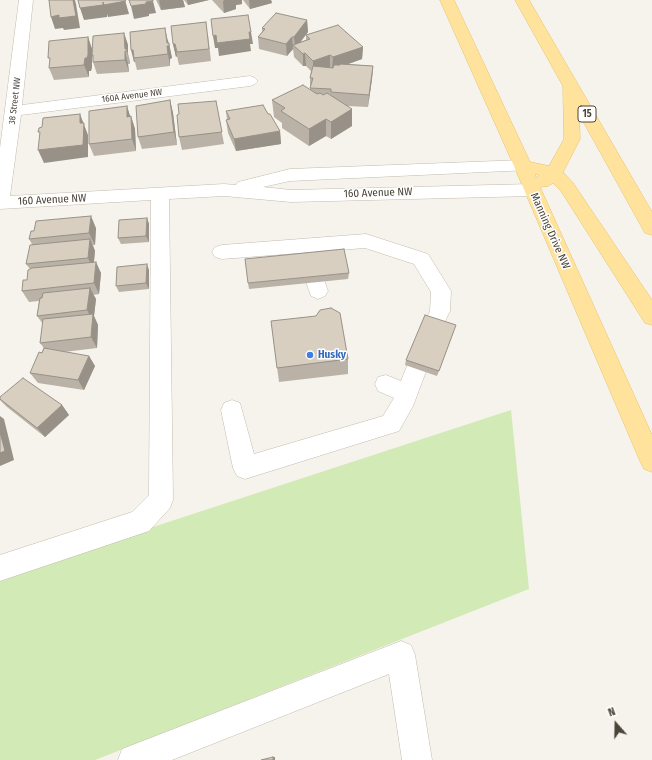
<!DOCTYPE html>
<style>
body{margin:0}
#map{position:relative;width:652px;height:760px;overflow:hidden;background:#f6f3ec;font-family:"Fira Sans Condensed",sans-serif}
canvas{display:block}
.north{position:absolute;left:596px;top:704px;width:40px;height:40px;-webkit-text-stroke:3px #fff;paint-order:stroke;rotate:340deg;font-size:11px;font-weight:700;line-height:16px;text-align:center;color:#4b4439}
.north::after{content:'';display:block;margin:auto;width:14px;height:18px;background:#4b4439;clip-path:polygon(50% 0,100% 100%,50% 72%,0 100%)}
</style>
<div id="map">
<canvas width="652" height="760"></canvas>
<div class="north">N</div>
</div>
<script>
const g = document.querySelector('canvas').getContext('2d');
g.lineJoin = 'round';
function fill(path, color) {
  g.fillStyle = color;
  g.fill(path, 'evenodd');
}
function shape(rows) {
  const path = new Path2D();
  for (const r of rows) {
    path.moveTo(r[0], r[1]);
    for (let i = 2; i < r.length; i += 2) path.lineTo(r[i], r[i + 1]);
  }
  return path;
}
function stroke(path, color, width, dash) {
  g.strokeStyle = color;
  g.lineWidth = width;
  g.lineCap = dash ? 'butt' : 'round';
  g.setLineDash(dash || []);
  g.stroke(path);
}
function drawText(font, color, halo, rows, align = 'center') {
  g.font = font + ' "Fira Sans Condensed",sans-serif';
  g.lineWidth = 3;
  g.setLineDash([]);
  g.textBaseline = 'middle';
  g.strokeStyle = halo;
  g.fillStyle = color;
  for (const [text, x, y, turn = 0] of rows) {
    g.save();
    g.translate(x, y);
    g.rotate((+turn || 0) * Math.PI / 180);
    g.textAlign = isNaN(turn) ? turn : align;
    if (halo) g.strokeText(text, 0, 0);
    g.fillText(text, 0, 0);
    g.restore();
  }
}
fill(shape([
 [511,410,529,589,95,760,0,760,0,577]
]), '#d2eab5');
const minor = shape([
 [19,0,33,0,22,105,250,76,255,78,258,81,255,84,250,86,21,115,10,196,224,184,236,185,238,182,290,169,523,160,529,162,532,166,529,170,290,181,263,187,291,190,532,184,538,186,541,190,538,194,532,196,291,202,224,196,169,199,173,500,170,508,149,531,0,581,0,555,132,512,149,495,151,200,0,209,0,148,19,0],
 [366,234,428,254,451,291,450,311,441,330,434,332,427,330,424,324,430,311,431,292,414,264,365,248,222,259,215,257,212,252,215,247,222,245,366,234],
 [316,274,323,277,328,291,325,296,318,299,311,296,306,282,309,277,316,274],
 [416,360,424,363,427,369,413,406,399,431,245,479,237,476,233,468,221,410,224,403,232,400,240,403,254,454,383,416,394,398,378,391,375,384,378,377,386,375,401,381,408,363,416,360],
 [401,641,411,645,415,655,432,760,402,760,389,674,172,760,118,760,122,749,401,641]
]);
const major = shape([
 [440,0,454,0,530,162,549,166,564,139,563,86,515,0,529,0,652,212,652,235,645,233,579,114,580,139,563,172,573,183,652,300,652,325,645,323,561,191,553,183,548,186,540,187,652,435,652,472,644,469,640,461,514,166,440,0],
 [535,174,539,175,536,178,535,174]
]);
stroke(minor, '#c2bbae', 1);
stroke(major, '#e6c16a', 1);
fill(minor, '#fff');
fill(major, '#ffe39c');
fill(shape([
 [156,0,183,0,185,7,161,10],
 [184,0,209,0,188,5],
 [212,0,242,0,242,4,236,5,236,9,224,13],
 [243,0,271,0,272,3,250,9],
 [307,20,308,32,300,42,306,40,306,35,363,47,362,59,348,64,373,66,372,79,368,107,347,106,352,109,352,126,331,139,326,136,309,146,282,128,282,123,274,117,272,100,310,90,310,78,311,71,306,66,303,66,294,57,293,49,287,56,259,49,258,37,262,32,262,28],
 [130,32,168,40,172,58,170,59,170,66,137,70,135,62,134,62],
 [124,33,128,45,128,54,130,61,130,64,128,64,129,72,97,74,93,62,93,60,92,56,92,67,91,71,89,71,89,77,54,80,49,68,88,37,92,49],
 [208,35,211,61,179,65,177,56,176,57,173,44],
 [170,100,173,113,177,145,142,149,138,137],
 [216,101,224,144,182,150,179,137,179,114],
 [127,106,130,117,131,116,135,129,136,151,94,156,89,144],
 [226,111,268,114,280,131,281,144,236,151,228,133,226,120,227,120],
 [147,218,149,224,149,242,121,244,118,238],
 [96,228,95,245,93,245,95,251,94,262,101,273,99,294,93,295,96,299,94,316,98,325,97,348,64,352,89,356,95,366,84,390,38,383,30,373,44,348,40,343,43,324,37,316,39,301,29,302,22,291,27,280,30,269,26,264,32,244,29,239],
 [149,270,149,289,119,292,116,286],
 [349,273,348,279,249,289,248,283],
 [271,321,348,359,348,374,279,382],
 [454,331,437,376,405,365,406,360],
 [0,397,62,405,69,415,45,437,7,407,0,400]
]), '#bab2a6');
fill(shape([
 [73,0,75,0,76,4,80,28,64,30,63,28,55,29,51,17],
 [125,0,129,14,108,17,107,14,107,17,84,20,80,8,103,2],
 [159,0,183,0,185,7,161,10],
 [187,0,209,0,188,5],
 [225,0,242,0,242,4,236,5,236,9,224,13,223,1],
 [249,0,271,0,272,3,250,9],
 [153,1,156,13,149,14,149,16,134,19,131,6,146,2],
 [307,20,308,32,296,48,295,46,294,37],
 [165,28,169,46,169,43,172,58,170,59,170,66,168,54],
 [251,32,253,44,250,44,251,51,219,56,218,48,215,48,213,36],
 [124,33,128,45,128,54,130,64,127,51,125,49],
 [88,37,92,49,92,67,91,71,89,71,89,77,84,65],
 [292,37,293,49,287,56,286,44],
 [173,44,175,44,177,56,176,57],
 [363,47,362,59,332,70,333,57],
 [131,50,133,50,134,58,135,62,134,62],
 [125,51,128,64,129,72,125,60],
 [305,53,306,66,303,66,303,54],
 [330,55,330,67,313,73,313,61],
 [373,66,372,79,368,107,369,95],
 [170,100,173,113,177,145,174,132],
 [127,106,131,119,127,117],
 [352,109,352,126,331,139,331,122],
 [80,114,88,135,88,157,44,163,38,150,80,123],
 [131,116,135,129,136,151,132,139],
 [326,119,326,136,309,146,309,129],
 [280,131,281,144,236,151,234,139],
 [91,216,96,228,95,245,89,233],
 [147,218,149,224,149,242,146,236],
 [90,239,95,251,93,270,88,258],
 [96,262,101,273,99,294,94,283],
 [147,264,149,270,149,289,146,283],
 [90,288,96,299,94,316,98,325,97,348,91,337,92,319,87,310],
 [89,356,95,366,84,390,78,380],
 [62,405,69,415,45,437,37,428],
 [0,416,4,419,14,460,0,466],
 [273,757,275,757,275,760,273,760]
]), '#979187');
const building = shape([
 [49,0,73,0,76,16,59,18,59,15,51,17,49,0],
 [78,0,125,0,126,1,104,5,103,2,103,5,80,8,78,0],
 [129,0,153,0,153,1,146,2,146,4,131,6,129,0],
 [276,13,307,20,294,37,292,37,286,44,258,37,265,29,262,28,276,13],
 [248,15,251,32,249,32,250,39,217,43,216,35,213,36,211,19,248,15],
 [206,22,209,49,177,52,175,44,173,44,171,26,206,22],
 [338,25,363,47,333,57,330,55,313,61,305,53,303,54,293,45,310,39,306,35,338,25],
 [165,28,167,43,169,43,169,46,167,46,168,54,134,58,133,50,131,50,130,32,165,28],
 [124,33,125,49,127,49,127,51,125,51,125,60,93,62,93,55,92,55,93,36,124,33],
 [88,37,88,55,87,58,85,58,84,65,49,68,50,58,48,58,49,41,88,37],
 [340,64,373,66,369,95,331,92,331,89,310,88,313,78,310,78,313,66,333,68,334,65,340,65,340,64],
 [303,85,317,94,320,93,323,95,327,93,352,109,331,122,326,119,309,129,281,111,285,108,272,100,303,85],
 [170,100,174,132,138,137,136,106,170,100],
 [216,101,222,132,179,137,177,115,179,114,178,104,216,101],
 [263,105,268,114,270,114,280,131,234,139,226,120,230,119,226,111,263,105],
 [127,106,127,117,131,116,132,139,89,144,89,111,127,106],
 [80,114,80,123,84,123,83,145,38,150,40,132,38,132,39,128,42,127,43,118,80,114],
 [91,216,89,233,29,239,31,231,34,231,36,221,91,216],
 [147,218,146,236,118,238,119,220,147,218],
 [90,239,88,258,26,264,30,245,90,239],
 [344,249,349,273,248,283,245,259,344,249],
 [96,262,94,283,22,291,23,280,27,280,28,270,32,268,96,262],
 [147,264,146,283,116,286,117,267,147,264],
 [90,288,87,310,37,316,40,298,42,298,43,293,90,288],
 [331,308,340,313,348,359,277,368,271,321,316,316,320,310,331,308],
 [93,314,91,337,40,343,43,319,93,314],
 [425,315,456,325,439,371,406,360,425,315],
 [44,348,89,356,78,380,30,373,39,352,42,353,44,348],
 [23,378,62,405,37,428,0,399,0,397,23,378],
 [0,432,5,451,0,453,0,432],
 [273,757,273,760,261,760,273,757]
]);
fill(building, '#d8cfc1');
stroke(building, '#979187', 1);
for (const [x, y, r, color] of [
 [310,355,4,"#3f7fe0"]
]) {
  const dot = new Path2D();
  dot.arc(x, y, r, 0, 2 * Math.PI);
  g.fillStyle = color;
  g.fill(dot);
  stroke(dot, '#fff', 1.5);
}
drawText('9px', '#4b4439', '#fff', [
 ["160A Avenue NW",132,96,-7],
 ["38 Street NW",15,101,-83]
]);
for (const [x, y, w] of [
 [587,114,18]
]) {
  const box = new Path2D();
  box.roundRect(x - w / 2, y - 8, w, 16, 3);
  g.fillStyle = '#fff';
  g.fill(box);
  stroke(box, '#4b4439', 1);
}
drawText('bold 10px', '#4b4439', null, [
 ["15",587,114]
]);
drawText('11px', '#4b4439', '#fff', [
 ["160 Avenue NW",378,193,-2],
 ["160 Avenue NW",52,200,-3],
 ["Manning Drive NW",550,231,66]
]);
drawText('bold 11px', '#366cbe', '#fff', [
 ["Husky",318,355]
], 'left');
</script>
